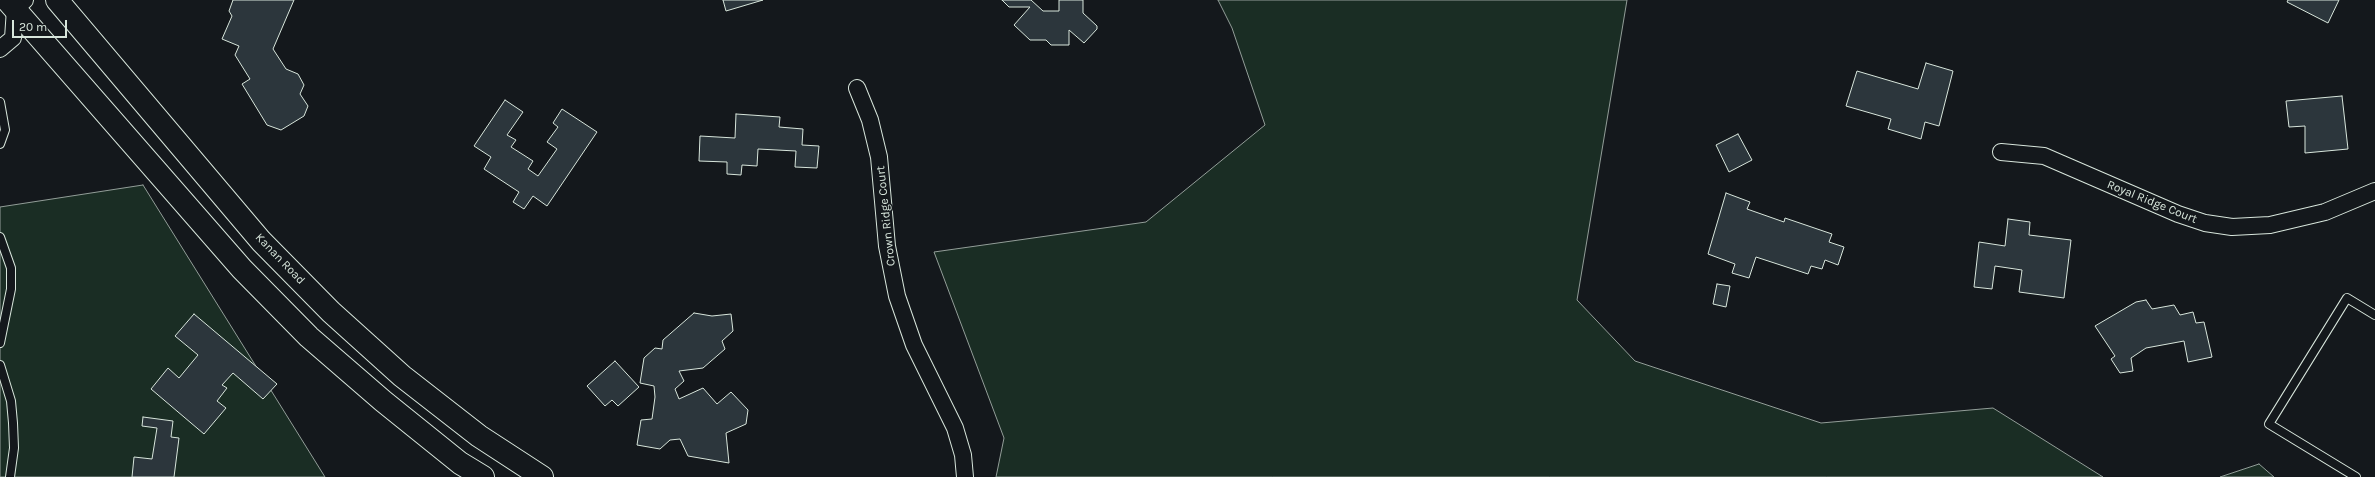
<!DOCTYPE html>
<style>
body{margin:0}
#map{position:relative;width:2375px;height:477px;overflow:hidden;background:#14181c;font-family:Karla,sans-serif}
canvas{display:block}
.scale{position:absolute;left:12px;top:20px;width:55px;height:18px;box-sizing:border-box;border:2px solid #d8e6dc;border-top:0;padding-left:5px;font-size:12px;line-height:14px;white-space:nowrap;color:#d8e6dc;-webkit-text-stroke:3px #14181c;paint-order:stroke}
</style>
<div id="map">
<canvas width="2375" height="477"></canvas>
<div class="scale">20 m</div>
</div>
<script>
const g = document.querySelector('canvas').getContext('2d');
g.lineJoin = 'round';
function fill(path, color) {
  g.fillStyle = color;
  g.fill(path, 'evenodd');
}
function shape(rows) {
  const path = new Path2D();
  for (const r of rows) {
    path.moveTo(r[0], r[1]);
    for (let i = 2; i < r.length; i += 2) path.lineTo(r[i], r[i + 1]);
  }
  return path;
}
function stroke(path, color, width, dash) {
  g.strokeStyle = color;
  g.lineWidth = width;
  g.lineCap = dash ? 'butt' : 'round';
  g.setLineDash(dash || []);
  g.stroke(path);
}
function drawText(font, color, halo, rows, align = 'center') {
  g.font = font + ' Karla,sans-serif';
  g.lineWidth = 3;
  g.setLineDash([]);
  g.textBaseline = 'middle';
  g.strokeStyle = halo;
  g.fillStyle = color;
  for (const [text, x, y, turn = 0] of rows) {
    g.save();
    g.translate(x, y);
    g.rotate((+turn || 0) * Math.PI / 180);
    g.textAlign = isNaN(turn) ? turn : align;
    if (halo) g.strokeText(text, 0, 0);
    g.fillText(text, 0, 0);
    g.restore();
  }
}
const green = shape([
 [1218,0,1627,0,1577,300,1635,361,1821,423,1993,408,2103,477,996,477,1004,438,934,252,1146,222,1265,125,1232,28,1218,0],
 [143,185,325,477,0,477,0,207,143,185],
 [2259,464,2274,477,2220,477,2259,464]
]);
fill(green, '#1a2d24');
stroke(green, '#939e99', 1);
const building = shape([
 [233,0,294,0,273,49,286,69,298,74,304,85,300,94,308,106,304,116,281,130,267,125,242,84,250,79,235,55,239,46,222,39,232,16,229,11,233,0],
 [723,0,763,0,726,11,723,0],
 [1002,0,1031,0,1043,11,1059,11,1059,0,1083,0,1083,13,1097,26,1097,29,1084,43,1069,30,1069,45,1051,45,1046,40,1030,40,1014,25,1030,7,1009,7,1002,0],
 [2288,0,2339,0,2328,23,2287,2,2288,0],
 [1926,63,1953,71,1939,126,1925,122,1921,139,1888,129,1891,119,1846,106,1857,71,1918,89,1926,63],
 [2342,96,2348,149,2305,153,2305,126,2289,127,2286,101,2342,96],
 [505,100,523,112,507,135,516,140,511,147,533,161,528,169,538,176,557,149,547,142,558,127,553,123,562,109,597,132,547,206,533,196,524,209,513,202,519,192,484,169,491,157,474,146,505,100],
 [736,114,780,117,779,127,803,129,802,145,819,146,817,168,795,167,796,151,758,149,757,166,742,165,741,175,727,174,727,162,699,161,700,136,735,138,736,114],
 [1738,134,1752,160,1729,172,1716,145,1738,134],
 [1726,193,1750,202,1747,209,1784,222,1785,218,1832,234,1829,242,1844,247,1838,265,1825,260,1822,269,1811,266,1808,274,1756,257,1749,278,1732,273,1735,264,1708,254,1726,193],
 [2008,219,2030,222,2029,235,2071,240,2064,298,2019,292,2022,270,1995,266,1992,289,1974,287,1979,242,2005,246,2008,219],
 [1717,284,1730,286,1726,307,1713,304,1717,284],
 [2146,300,2152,309,2174,305,2180,315,2193,312,2196,323,2204,322,2212,357,2188,362,2184,341,2146,348,2131,358,2133,371,2120,373,2111,359,2115,356,2095,326,2136,302,2146,300],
 [694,313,712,316,731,314,733,331,722,341,725,349,703,368,679,371,684,381,675,389,679,399,703,388,717,404,731,392,748,410,746,424,726,433,729,463,688,456,680,439,670,440,660,449,637,445,641,420,652,419,655,397,654,386,640,383,644,358,655,348,662,349,663,340,694,313],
 [194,314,277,384,263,399,233,373,222,385,227,388,217,401,226,408,204,434,151,389,168,368,179,378,198,355,175,336,194,314],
 [615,361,639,387,618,406,612,400,605,406,587,386,615,361],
 [143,417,173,421,171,437,179,438,174,477,132,477,134,457,152,459,157,428,142,426,143,417]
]);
fill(building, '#2c363c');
stroke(building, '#d8e6dc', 1);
const service = shape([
 [0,102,5,130,0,144],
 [0,237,11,268,11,289,0,343],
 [0,365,11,401,13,423,14,448,10,477],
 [2356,477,2269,424,2347,298,2375,315]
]);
const minor = shape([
 [0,49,13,38,15,9,25,0],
 [857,88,870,120,879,157,887,246,897,296,914,345,955,428,963,455,965,477],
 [2001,152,2044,156,2178,214,2205,223,2232,227,2270,225,2325,212,2375,191]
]);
const secondary = shape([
 [7,0,242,269,309,337,383,401,460,463,483,477],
 [57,0,261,241,331,312,402,376,479,436,542,477]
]);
stroke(service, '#d8e6dc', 10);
stroke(minor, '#d8e6dc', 18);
stroke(secondary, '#d8e6dc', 24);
stroke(service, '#14181c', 8);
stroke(minor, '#14181c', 16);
stroke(secondary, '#14181c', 22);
drawText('12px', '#d8e6dc', '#14181c', [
 ["Royal Ridge Court",2152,202,22],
 ["Crown Ridge Court",886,216,-96],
 ["Kanan Road",280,259,46]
]);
</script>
